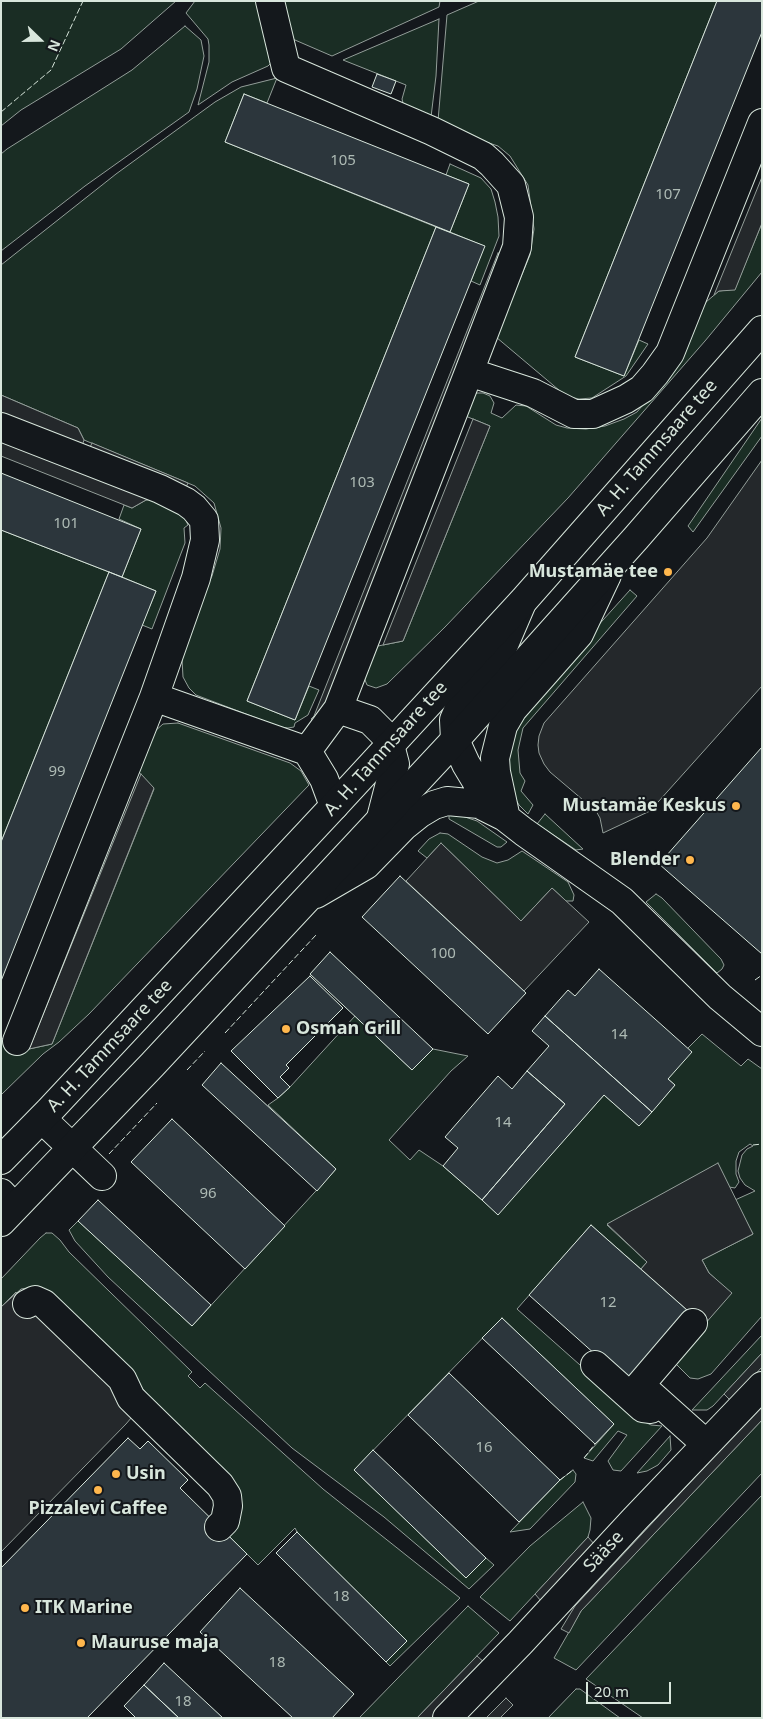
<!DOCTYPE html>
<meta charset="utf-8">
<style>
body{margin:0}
#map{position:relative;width:763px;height:1719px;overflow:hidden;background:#14181c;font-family:"Noto Sans",sans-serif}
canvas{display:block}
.frame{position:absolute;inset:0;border:2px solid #d8e6dc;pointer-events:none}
.north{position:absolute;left:15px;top:15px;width:50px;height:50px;-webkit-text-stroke:4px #14181c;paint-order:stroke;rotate:112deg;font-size:14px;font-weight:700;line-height:20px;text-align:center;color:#d8e6dc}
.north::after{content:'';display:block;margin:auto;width:18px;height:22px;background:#d8e6dc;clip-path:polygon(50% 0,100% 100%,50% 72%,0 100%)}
.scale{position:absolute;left:586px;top:1682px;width:85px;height:22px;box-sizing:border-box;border:2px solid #d8e6dc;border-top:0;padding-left:6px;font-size:15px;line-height:18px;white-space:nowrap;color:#d8e6dc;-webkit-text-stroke:4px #14181c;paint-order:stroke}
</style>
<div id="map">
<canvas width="763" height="1719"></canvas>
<div class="frame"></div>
<div class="north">N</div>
<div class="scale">20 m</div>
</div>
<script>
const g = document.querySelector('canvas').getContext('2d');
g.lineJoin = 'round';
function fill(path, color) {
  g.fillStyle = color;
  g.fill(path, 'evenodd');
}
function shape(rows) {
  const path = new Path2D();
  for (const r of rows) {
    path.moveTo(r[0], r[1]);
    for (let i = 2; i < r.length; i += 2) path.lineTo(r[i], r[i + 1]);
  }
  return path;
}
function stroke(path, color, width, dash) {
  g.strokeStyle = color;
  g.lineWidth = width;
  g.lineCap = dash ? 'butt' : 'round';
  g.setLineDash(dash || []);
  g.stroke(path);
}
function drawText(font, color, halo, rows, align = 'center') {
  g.font = font + ' "Noto Sans",sans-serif';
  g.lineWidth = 4;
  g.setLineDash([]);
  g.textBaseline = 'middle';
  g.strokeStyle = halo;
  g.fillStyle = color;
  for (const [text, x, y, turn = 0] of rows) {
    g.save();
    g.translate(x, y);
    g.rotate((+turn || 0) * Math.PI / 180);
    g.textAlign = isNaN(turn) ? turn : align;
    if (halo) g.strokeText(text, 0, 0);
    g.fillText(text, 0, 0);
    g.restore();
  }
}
const green = shape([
 [1,1,176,1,121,49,21,110,1,126,1,1],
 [195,1,261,1,272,62,268,66,232,82,198,105,209,62,209,45,208,39,186,13,195,1],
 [279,1,440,1,439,7,332,56,288,37,279,1],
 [479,1,717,1,575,357,624,376,639,340,648,344,626,376,592,398,579,399,566,396,496,337,530,255,534,229,528,185,510,156,498,146,471,137,438,121,447,15,479,1],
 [439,19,436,76,431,117,404,107,402,99,406,85,343,60,439,19],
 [185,26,201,40,204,56,197,89,189,112,85,186,1,251,1,154,7,149,132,70,185,26],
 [277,78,267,103,244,94,225,142,436,227,247,701,295,720,309,686,319,690,308,715,295,723,294,727,288,728,280,727,196,695,189,688,183,677,182,659,204,593,212,576,220,549,221,528,214,503,195,486,84,440,78,428,1,395,1,265,116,174,215,102,241,87,277,78],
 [450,164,481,178,491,189,495,202,498,217,499,236,480,285,471,281,484,246,450,232,469,184,446,175,450,164],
 [762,223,762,272,705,341,568,498,445,627,387,684,376,688,367,685,363,675,373,647,403,641,490,426,463,415,470,397,477,393,483,393,490,396,494,403,491,413,502,418,516,405,526,406,556,425,567,428,586,429,605,426,624,419,637,412,679,362,695,322,706,302,719,291,735,289,762,223],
 [762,418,762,436,693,532,688,526,762,418],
 [153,499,184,516,188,525,184,528,185,543,152,629,142,625,156,591,122,577,141,529,119,519,124,505,132,508,146,500,153,499],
 [1,530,109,572,1,842,1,530],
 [630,590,637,596,523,728,518,750,520,773,525,781,521,791,533,805,528,814,519,805,511,791,506,767,511,735,541,689,630,590],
 [178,723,290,763,301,771,309,785,89,1014,59,1042,43,1054,1,1095,1,1038,29,1049,52,1044,154,789,136,769,154,732,163,724,178,723],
 [449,814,462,816,477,821,507,842,501,847,497,847,449,819,449,814],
 [545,814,583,849,576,850,537,824,545,814],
 [440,833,448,834,482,857,497,863,508,860,522,851,568,882,574,895,573,901,566,901,552,888,521,921,441,843,427,858,418,851,429,839,440,833],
 [656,894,662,898,721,959,724,965,722,969,717,973,646,902,656,894],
 [355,1016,412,1070,433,1049,468,1056,451,1071,389,1140,410,1160,419,1150,443,1166,498,1214,604,1095,639,1126,675,1085,668,1079,688,1048,702,1034,741,1066,748,1059,762,1069,762,1316,711,1374,698,1379,690,1378,673,1361,731,1293,709,1273,702,1260,753,1234,735,1200,755,1191,745,1185,740,1178,738,1171,742,1155,747,1149,753,1146,750,1144,739,1152,736,1161,736,1174,739,1182,735,1188,729,1187,718,1164,607,1225,647,1262,641,1269,591,1225,517,1309,643,1421,651,1425,662,1426,621,1471,613,1470,608,1461,627,1435,618,1431,593,1461,584,1458,614,1424,502,1318,354,1470,466,1578,486,1558,494,1565,469,1589,384,1517,292,1448,108,1277,75,1241,69,1230,78,1221,192,1326,336,1169,268,1105,278,1098,290,1087,355,1016],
 [46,1233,52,1233,60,1240,69,1252,192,1372,188,1376,200,1388,205,1383,323,1489,460,1598,390,1666,386,1662,407,1641,297,1532,295,1528,258,1565,226,1533,238,1505,16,1292,1,1307,1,1279,40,1238,46,1233],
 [762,1335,762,1353,713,1406,707,1410,692,1410,762,1335],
 [762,1420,762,1473,576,1670,554,1658,581,1611,762,1420],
 [670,1436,671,1450,658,1465,647,1471,637,1473,670,1436],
 [573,1470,576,1474,575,1482,530,1529,510,1532,560,1480,573,1470],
 [762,1495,762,1718,643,1718,586,1679,762,1495],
 [583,1502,591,1518,590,1530,588,1537,510,1621,480,1597,530,1546,583,1502],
 [468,1606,499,1633,417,1718,359,1718,468,1606],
 [576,1689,580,1689,620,1718,548,1718,576,1689]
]);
fill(green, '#1a2d24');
stroke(green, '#939e99', 1);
const parking = shape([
 [762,177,762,223,735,290,719,291,714,295,762,177],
 [498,253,506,256,320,723,311,719,314,716,498,253],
 [1,395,78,428,84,440,81,449,1,418,1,395],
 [473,419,490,426,403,641,383,645,473,419],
 [1,436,153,499,146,500,132,508,1,456,1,436],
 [92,443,188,483,183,494,87,454,92,443],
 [762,460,762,686,650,811,603,833,600,818,596,811,550,772,544,764,539,753,538,745,539,736,544,723,707,538,762,460],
 [141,774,154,788,52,1044,29,1049,141,774],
 [441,843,521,921,552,888,589,922,524,991,406,881,441,843],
 [718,1163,753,1234,702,1260,709,1273,732,1293,704,1325,641,1269,647,1262,607,1224,718,1163],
 [34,1287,129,1371,149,1397,126,1424,1,1552,1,1307,21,1289,34,1287],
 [762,1353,762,1367,731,1401,724,1394,762,1353],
 [762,1405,762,1420,581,1611,569,1633,561,1629,575,1606,762,1405],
 [588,1537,595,1545,541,1601,535,1594,588,1537],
 [477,1656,485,1663,431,1718,417,1718,477,1656],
 [506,1698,513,1705,500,1718,486,1718,506,1698]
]);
fill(parking, '#24282b');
stroke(parking, '#939e99', 1);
const building = shape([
 [717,1,762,1,762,32,624,376,575,357,717,1],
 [377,74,396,81,391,94,372,87,377,74],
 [244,94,469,184,450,232,225,142,244,94],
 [436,227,485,246,295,720,247,701,436,227],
 [1,473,141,529,122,577,1,530,1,473],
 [109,572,156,591,1,981,1,842,109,572],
 [762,747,762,954,659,864,762,747],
 [400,876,526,993,488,1034,362,917,400,876],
 [330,952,433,1049,412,1070,310,974,330,952],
 [599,969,692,1052,668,1079,675,1085,652,1112,545,1016,568,990,575,996,599,969],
 [310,976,343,1008,286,1065,289,1068,280,1077,290,1087,278,1098,231,1051,310,976],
 [545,1016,652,1112,639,1126,604,1095,498,1215,482,1200,565,1104,527,1071,549,1046,532,1031,545,1016],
 [221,1063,336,1169,317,1191,202,1085,221,1063],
 [527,1071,565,1104,482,1200,443,1166,458,1148,445,1137,498,1076,512,1089,527,1071],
 [172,1119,285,1226,245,1269,131,1162,172,1119],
 [98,1200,211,1305,192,1326,78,1221,98,1200],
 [591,1225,688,1311,625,1381,529,1295,591,1225],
 [502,1318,614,1424,595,1444,482,1338,502,1318],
 [449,1373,560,1480,519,1522,408,1415,449,1373],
 [128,1438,140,1449,148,1441,188,1480,180,1488,247,1554,87,1718,1,1718,1,1568,128,1438],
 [373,1450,486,1558,466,1578,354,1470,373,1450],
 [297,1532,407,1641,386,1662,276,1553,297,1532],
 [240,1588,354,1694,332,1718,293,1718,200,1632,240,1588],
 [164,1663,223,1718,179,1718,144,1685,164,1663],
 [144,1685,179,1718,136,1718,124,1706,144,1685]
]);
fill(building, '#2c363c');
stroke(building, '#d8e6dc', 1);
const minor = shape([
 [270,1,286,68,432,131,483,156,492,164,511,185,519,217,517,247,469,372],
 [1,427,160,489,186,502,194,508,204,520,205,540,196,578,154,697,307,751,338,709,469,372,533,393,574,414,593,414,626,399,642,389,655,374,670,353,762,123],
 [521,605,497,661,463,699,454,720,455,740,466,764,478,784,506,818,524,832,622,901,720,997,762,1032],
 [338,709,370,720,384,734,390,745,395,764,381,818],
 [307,751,324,779,334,806],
 [505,814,496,772,495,758,503,726,513,709,579,634,607,575],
 [316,894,366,865,404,826,419,814,434,805,447,801,479,804,503,816],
 [17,1041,154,697],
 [42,1119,102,1176],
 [1,1193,14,1207],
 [27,1304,35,1300,44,1304,122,1379,131,1398,220,1485,227,1496,228,1506,225,1521,219,1527],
 [693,1323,640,1385,706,1444],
 [595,1365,643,1408,651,1409],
 [447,1718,520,1643,634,1520,762,1386]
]);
const major = shape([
 [1,1160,49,1111,334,806,524,600,762,330],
 [1,1222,152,1065,455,740,636,538,762,393]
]);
stroke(minor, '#d8e6dc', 30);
stroke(major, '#d8e6dc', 30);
stroke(minor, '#14181c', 28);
stroke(major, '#14181c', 28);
stroke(shape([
 [1,112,51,70,83,1],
 [755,980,762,975],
 [225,1033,316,935],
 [187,1070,205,1051],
 [753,1145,762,1144],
 [109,1154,157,1103],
 [584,1458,595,1444],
 [560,1480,573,1470]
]), '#d8e6dc', 1, [6, 2.5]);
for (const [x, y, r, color] of [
 [668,572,5,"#ffb74d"],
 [736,806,5,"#ffb74d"],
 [690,860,5,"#ffb74d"],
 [286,1029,5,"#ffb74d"],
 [116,1474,5,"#ffb74d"],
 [98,1490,5,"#ffb74d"],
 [25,1608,5,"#ffb74d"],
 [81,1643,5,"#ffb74d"]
]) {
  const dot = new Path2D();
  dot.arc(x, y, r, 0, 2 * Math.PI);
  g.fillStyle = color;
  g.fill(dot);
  stroke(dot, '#14181c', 2);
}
drawText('15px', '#adbab4', null, [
 ["105",343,161],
 ["107",668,195],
 ["103",362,483],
 ["101",66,524],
 ["99",57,772],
 ["100",443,954],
 ["14",619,1035],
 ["14",503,1123],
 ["96",208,1194],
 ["12",608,1303],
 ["16",484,1448],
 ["18",341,1597],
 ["18",277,1663],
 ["18",183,1702]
]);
drawText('18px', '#d8e6dc', '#14181c', [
 ["A. H. Tammsaare tee",657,448,-49],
 ["A. H. Tammsaare tee",386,749,-48],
 ["A. H. Tammsaare tee",110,1046,-47],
 ["Sääse",604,1552,-47]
]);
drawText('bold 18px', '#d8e6dc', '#14181c', [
 ["Mustamäe tee",658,572,"right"],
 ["Mustamäe Keskus",726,806,"right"],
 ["Blender",680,860,"right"],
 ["Osman Grill",296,1029],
 ["Usin",126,1474],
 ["Pizzalevi Caffee",98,1509,"center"],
 ["ITK Marine",35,1608],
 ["Mauruse maja",91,1643]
], 'left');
</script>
